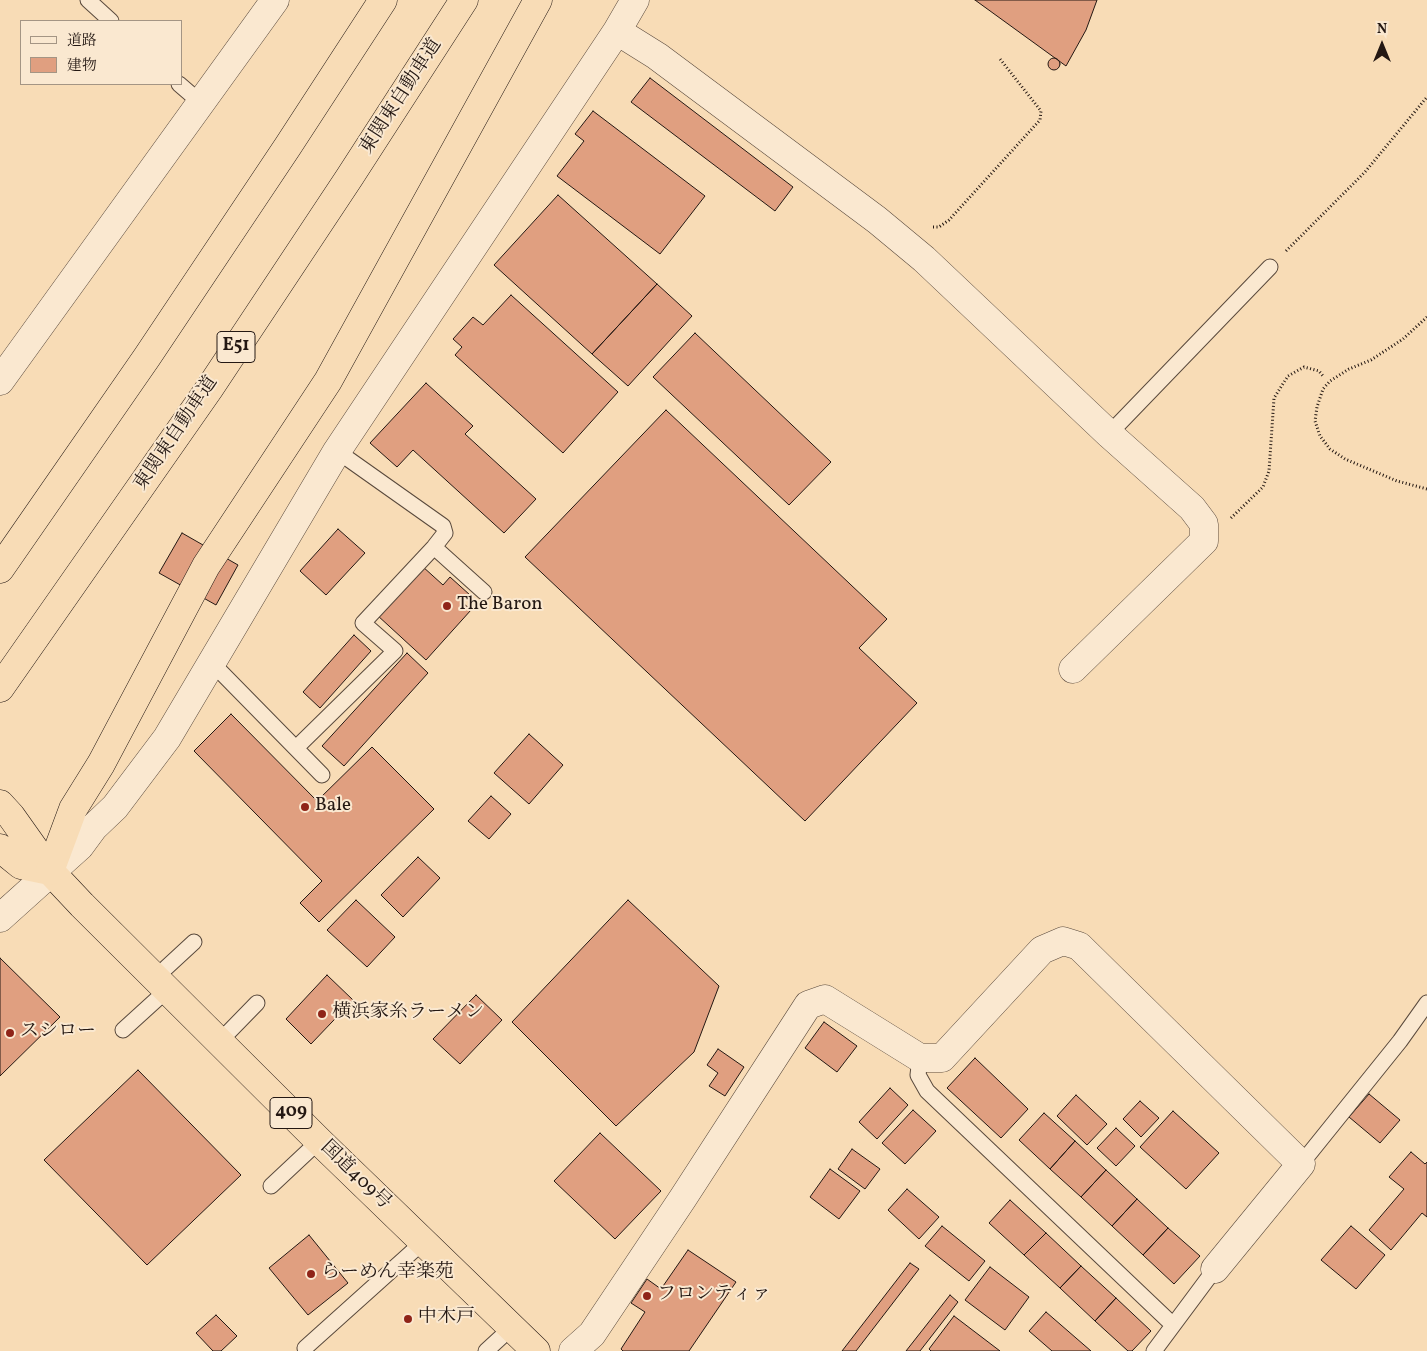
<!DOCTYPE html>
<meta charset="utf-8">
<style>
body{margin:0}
#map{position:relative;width:1427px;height:1351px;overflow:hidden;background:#f8dcb6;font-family:Vollkorn,"Noto Serif JP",serif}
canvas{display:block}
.legend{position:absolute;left:20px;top:20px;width:162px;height:65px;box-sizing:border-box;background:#fae8d0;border:1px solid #a49584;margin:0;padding:6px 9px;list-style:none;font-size:15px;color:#241813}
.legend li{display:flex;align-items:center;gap:10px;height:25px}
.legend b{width:25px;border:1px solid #a49584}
.north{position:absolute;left:1357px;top:20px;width:50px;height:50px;-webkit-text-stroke:4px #fae8d0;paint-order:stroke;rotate:0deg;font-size:14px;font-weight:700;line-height:20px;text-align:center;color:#241813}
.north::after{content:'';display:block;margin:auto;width:18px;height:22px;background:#241813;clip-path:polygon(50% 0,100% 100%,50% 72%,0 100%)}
</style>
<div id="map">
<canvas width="1427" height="1351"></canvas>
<ul class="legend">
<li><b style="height:6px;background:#fae8d0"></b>道路</li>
<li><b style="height:14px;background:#e09f80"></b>建物</li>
</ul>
<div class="north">N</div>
</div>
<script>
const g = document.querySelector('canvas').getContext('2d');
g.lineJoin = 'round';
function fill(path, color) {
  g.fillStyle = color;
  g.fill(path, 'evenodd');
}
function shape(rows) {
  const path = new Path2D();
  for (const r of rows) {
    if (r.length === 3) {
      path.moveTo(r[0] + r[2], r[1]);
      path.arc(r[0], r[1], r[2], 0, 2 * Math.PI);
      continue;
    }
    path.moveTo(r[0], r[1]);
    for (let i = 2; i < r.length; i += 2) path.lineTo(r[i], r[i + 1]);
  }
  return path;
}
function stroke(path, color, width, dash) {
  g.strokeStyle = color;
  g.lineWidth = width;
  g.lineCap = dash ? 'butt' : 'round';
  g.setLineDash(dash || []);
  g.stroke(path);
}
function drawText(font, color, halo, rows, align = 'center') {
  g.font = font + ' Vollkorn,"Noto Serif JP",serif';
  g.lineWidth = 4;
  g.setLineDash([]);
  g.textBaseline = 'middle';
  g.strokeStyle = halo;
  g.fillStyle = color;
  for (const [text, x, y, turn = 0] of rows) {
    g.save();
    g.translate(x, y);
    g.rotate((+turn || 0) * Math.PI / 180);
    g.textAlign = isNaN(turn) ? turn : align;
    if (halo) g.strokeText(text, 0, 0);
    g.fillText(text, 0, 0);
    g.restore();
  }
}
const building = shape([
 [975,0,1097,0,1086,30,1066,66,975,0],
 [1054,64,6],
 [650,78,793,187,775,211,631,102,650,78],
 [593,111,705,196,660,254,557,176,584,141,575,134,593,111],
 [558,195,657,284,592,354,494,265,558,195],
 [657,284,692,316,628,386,592,354,657,284],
 [511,295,618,392,563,453,455,355,462,347,453,339,473,317,483,325,511,295],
 [695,333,831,462,789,505,653,377,695,333],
 [426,383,473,426,465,434,536,499,504,533,413,450,397,467,370,443,426,383],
 [666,410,887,619,859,648,917,703,805,821,525,557,666,410],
 [338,529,365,553,326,595,300,571,338,529],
 [182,533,238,565,216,605,159,573,182,533],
 [422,566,443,585,450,577,470,595,463,603,471,610,426,660,377,615,422,566],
 [354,635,371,651,320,708,303,692,354,635],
 [407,653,428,673,344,766,322,746,407,653],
 [231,714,317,801,372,747,434,809,319,922,300,903,322,881,194,751,231,714],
 [529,734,563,765,529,804,494,773,529,734],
 [491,796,511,814,489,839,468,821,491,796],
 [418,857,440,878,403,917,381,895,418,857],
 [356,900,395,937,367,967,327,930,356,900],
 [628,900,719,986,694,1052,616,1126,512,1022,628,900],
 [0,958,60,1017,0,1076,0,958],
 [327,975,353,1000,311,1044,286,1019,327,975],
 [476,995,502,1020,460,1064,433,1039,476,995],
 [824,1022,857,1046,837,1072,805,1048,824,1022],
 [718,1049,744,1067,725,1096,709,1086,718,1073,707,1065,718,1049],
 [975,1058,1028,1109,1001,1138,947,1088,975,1058],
 [138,1070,241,1175,147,1265,44,1160,138,1070],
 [890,1088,908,1105,877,1139,859,1122,890,1088],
 [1369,1094,1400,1120,1380,1143,1349,1117,1369,1094],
 [1076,1095,1107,1124,1087,1145,1057,1116,1076,1095],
 [1140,1101,1159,1118,1141,1137,1123,1119,1140,1101],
 [913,1110,936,1131,905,1164,882,1143,913,1110],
 [1173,1111,1219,1153,1186,1189,1140,1147,1173,1111],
 [1044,1113,1075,1141,1050,1169,1019,1140,1044,1113],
 [1116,1128,1135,1146,1116,1166,1097,1148,1116,1128],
 [600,1133,661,1191,615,1239,554,1181,600,1133],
 [1075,1141,1106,1170,1081,1197,1050,1169,1075,1141],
 [852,1149,880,1169,865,1189,838,1169,852,1149],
 [1411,1152,1425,1164,1427,1162,1427,1217,1422,1213,1391,1250,1369,1230,1404,1189,1389,1177,1411,1152],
 [830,1169,860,1191,839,1219,810,1197,830,1169],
 [1106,1170,1137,1199,1112,1226,1081,1197,1106,1170],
 [907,1189,939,1217,919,1239,888,1210,907,1189],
 [1137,1199,1168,1228,1143,1255,1112,1226,1137,1199],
 [1010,1200,1046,1233,1024,1255,989,1223,1010,1200],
 [942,1226,985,1261,969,1281,925,1246,942,1226],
 [1351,1226,1385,1255,1356,1289,1321,1260,1351,1226],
 [1168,1228,1200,1256,1174,1284,1143,1255,1168,1228],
 [1046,1233,1081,1266,1060,1288,1024,1255,1046,1233],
 [309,1235,348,1283,308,1315,269,1268,309,1235],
 [688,1250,736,1282,689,1351,623,1351,621,1349,645,1312,631,1303,647,1279,661,1289,688,1250],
 [910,1263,919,1269,856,1351,842,1351,910,1263],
 [1081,1266,1116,1298,1095,1321,1060,1288,1081,1266],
 [990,1267,1029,1297,1005,1330,965,1300,990,1267],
 [950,1295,958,1302,920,1351,906,1351,950,1295],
 [1116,1298,1151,1331,1132,1351,1128,1351,1095,1321,1116,1298],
 [1046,1312,1091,1351,1052,1351,1029,1331,1046,1312],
 [216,1315,237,1336,221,1351,213,1351,196,1333,216,1315],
 [954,1316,1000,1351,931,1351,929,1349,954,1316]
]);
fill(building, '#e09f80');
stroke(building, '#241813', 1);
const service = shape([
 [88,0,111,21],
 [179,84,201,103],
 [1109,434,1270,267],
 [434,547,484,592],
 [212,663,322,775],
 [296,748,395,651,363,623,434,547,445,533,443,526,337,451],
 [155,978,194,942],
 [123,1030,167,990],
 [219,1042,257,1003],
 [920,1058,918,1075,927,1091,1173,1325],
 [1301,1164,1400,1041,1427,1003],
 [271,1186,319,1141],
 [305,1348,423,1242],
 [486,1351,511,1328],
 [1154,1351,1215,1269]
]);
const minor = shape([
 [617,31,657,56,877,220,924,259,1109,434,1192,508,1204,524,1204,541,1073,669],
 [0,381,275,0],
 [0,918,80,846,94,827,115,807,167,738,337,451,617,31,635,0],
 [573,1351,592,1334,683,1198,808,1005,825,999,920,1058,942,1058,1042,950,1063,941,1079,946,1301,1164,1215,1269]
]);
const trunk = shape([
 [0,804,11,816,50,871,82,905,319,1141,536,1351],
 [0,848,21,865,50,871]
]);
const motorway = shape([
 [0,569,147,357,288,146,383,0],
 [0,688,209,389,349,178,464,0],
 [50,871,73,809,101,764,206,566,328,381,538,0]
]);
stroke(service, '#59493c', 17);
stroke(minor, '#59493c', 29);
stroke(trunk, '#241813', 29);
stroke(motorway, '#241813', 29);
stroke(shape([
 [933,227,939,227,949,220,1040,120,1041,111,1000,59],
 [1286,251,1365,172,1427,97],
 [1427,317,1403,339,1371,360,1349,369,1330,381,1323,389,1317,407,1315,421,1320,436,1330,449,1345,459,1397,481,1427,489],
 [1231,518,1263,487,1269,471,1274,398,1288,376,1304,367,1319,371,1323,376]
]), '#241813', 3, [1, 2.5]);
stroke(service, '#fae8d0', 15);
stroke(minor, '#fae8d0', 28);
stroke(trunk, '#f8dcb6', 28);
stroke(motorway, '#f8dcb6', 28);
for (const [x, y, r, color] of [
 [447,606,5,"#8f2418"],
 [305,807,5,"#8f2418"],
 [322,1014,5,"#8f2418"],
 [10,1033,5,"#8f2418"],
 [311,1274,5,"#8f2418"],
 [647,1296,5,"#8f2418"],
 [408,1319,5,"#8f2418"]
]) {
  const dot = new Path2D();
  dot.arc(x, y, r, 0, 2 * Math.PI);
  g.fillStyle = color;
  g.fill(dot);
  stroke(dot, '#fae8d0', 2);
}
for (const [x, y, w] of [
 [236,347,38],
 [291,1113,42]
]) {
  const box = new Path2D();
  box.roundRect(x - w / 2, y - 15.5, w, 31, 4);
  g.fillStyle = '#fae8d0';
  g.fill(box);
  stroke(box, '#241813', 1);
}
drawText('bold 18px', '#241813', null, [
 ["E51",236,347],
 ["409",291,1113]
]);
drawText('19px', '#241813', '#fae8d0', [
 ["東関東自動車道",402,97,-57],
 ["東関東自動車道",177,434,-56],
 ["国道409号",355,1176,44]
]);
drawText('19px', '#241813', '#fae8d0', [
 ["The Baron",457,606],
 ["Bale",315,807],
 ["横浜家糸ラーメン",332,1014],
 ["スシロー",20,1033],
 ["らーめん幸楽苑",321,1274],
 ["フロンティァ",657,1296],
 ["中木戸",418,1319]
], 'left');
</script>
